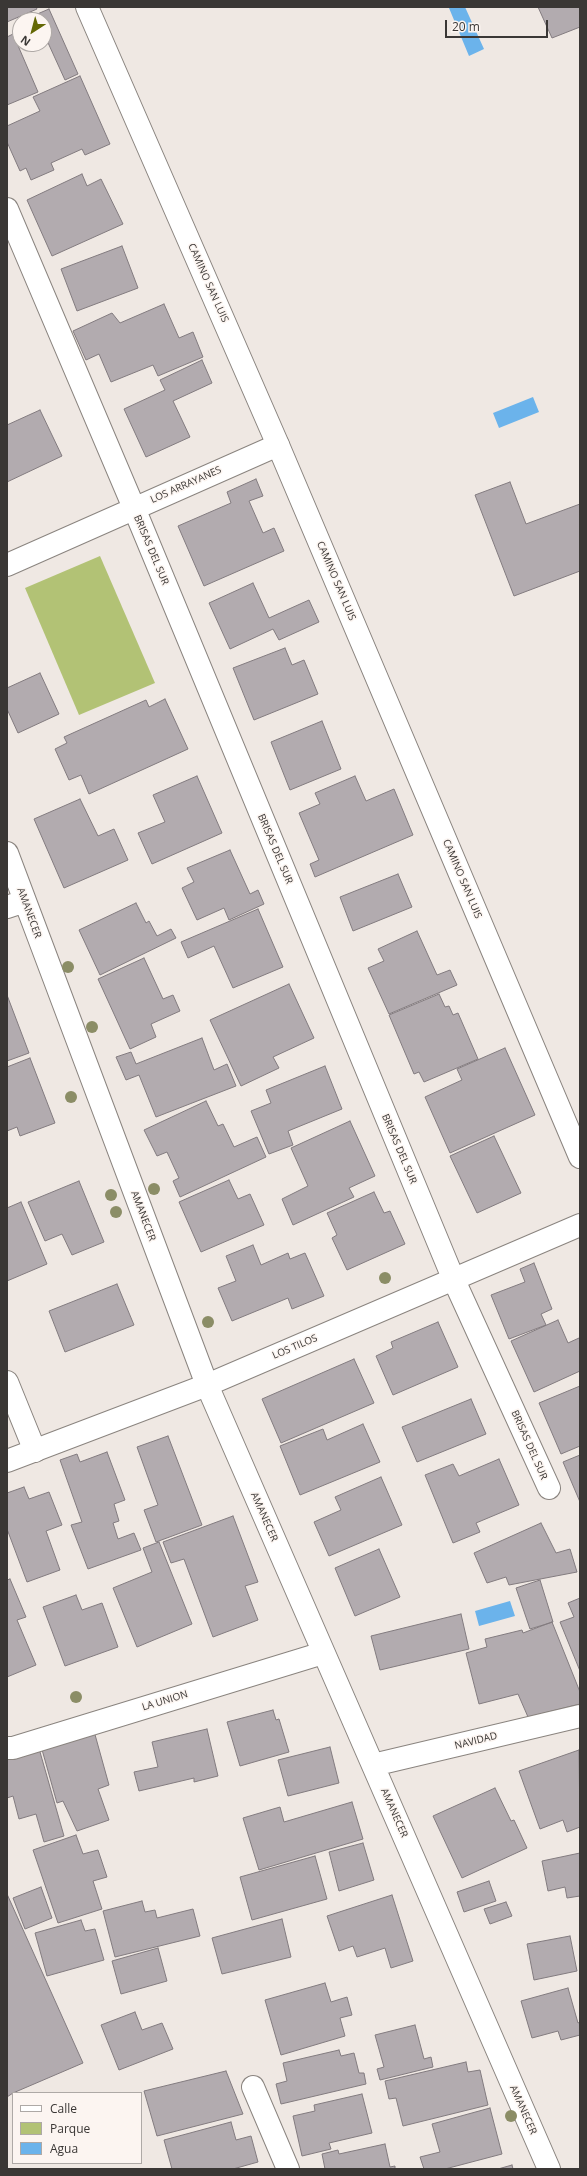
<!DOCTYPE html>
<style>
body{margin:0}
#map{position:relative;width:587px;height:2176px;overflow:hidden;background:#efe8e3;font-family:"Open Sans",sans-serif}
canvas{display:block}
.frame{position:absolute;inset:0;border:8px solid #3a3735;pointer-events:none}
.legend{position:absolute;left:12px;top:2092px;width:130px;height:72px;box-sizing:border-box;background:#fcf5f1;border:1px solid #aea9a6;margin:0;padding:5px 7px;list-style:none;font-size:12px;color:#3a3735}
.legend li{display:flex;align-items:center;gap:8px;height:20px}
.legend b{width:20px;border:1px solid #aea9a6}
.north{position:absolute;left:12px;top:12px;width:40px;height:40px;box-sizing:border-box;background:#fcf5f1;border:1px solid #aea9a6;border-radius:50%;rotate:216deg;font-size:11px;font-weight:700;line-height:16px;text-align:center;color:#3a3735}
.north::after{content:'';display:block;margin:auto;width:14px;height:18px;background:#646805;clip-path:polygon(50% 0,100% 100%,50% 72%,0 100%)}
.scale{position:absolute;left:445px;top:20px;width:103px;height:18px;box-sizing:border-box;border:2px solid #3a3735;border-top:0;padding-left:5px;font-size:12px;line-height:14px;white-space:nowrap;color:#3a3735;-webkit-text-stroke:3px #fcf5f1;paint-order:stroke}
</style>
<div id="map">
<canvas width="587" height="2176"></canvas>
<div class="frame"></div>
<ul class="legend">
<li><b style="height:5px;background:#fff"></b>Calle</li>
<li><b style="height:11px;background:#b2c275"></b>Parque</li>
<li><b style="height:11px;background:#6bb3eb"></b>Agua</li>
</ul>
<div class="north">N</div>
<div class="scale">20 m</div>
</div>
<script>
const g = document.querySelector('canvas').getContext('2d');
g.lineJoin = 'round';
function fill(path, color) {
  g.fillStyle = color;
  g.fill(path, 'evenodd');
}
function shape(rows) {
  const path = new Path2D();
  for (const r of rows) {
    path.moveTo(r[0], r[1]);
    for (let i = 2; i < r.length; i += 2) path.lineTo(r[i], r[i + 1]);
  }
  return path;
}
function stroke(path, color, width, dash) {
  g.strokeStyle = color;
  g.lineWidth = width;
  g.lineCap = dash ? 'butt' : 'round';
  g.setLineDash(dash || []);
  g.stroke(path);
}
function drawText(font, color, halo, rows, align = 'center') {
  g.font = font + ' "Open Sans",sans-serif';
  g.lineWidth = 3;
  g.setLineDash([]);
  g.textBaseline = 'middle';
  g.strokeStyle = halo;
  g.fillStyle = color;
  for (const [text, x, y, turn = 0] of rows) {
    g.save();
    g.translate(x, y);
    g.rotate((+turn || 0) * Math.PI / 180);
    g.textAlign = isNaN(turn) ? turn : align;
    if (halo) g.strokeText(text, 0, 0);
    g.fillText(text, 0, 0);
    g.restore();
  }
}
fill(shape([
 [100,556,155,683,79,715,25,588]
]), '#b2c275');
fill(shape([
 [452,7,465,7,484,49,469,56,449,8],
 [533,397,539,412,499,428,493,413],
 [510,1601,515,1616,479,1626,475,1611]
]), '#6bb3eb');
const building = shape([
 [7,7,36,7,37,9,7,22,7,7],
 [538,7,580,7,580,27,552,38,538,7],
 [49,9,78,74,65,80,44,34,44,20,38,20,35,15,49,9],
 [13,34,38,92,7,105,7,37,13,34],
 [80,76,110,144,85,155,82,149,51,163,54,170,31,180,26,168,20,171,7,142,7,126,40,111,33,97,80,76],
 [82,174,87,186,101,179,123,224,52,256,27,200,82,174],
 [122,246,138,288,77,311,61,269,122,246],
 [164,304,179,338,193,332,203,357,158,376,153,365,111,382,99,354,86,360,73,331,112,313,120,323,164,304],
 [202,360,212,383,173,401,190,437,146,457,124,409,165,390,160,380,202,360],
 [40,410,62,456,7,482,7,425,40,410],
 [256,479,263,496,249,501,263,533,274,528,284,551,204,586,178,526,231,503,227,492,256,479],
 [510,482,526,524,580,504,580,571,514,596,475,495,510,482],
 [253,583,269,618,309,600,319,622,279,640,273,629,230,649,209,603,253,583],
 [285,648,292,665,304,660,318,694,254,720,233,668,285,648],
 [40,673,59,714,18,733,7,709,7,688,40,673],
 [165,699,188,749,89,794,81,775,69,780,55,749,67,743,64,737,146,700,149,707,165,699],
 [322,721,341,769,290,790,271,742,322,721],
 [197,776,222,833,152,864,138,833,165,822,153,795,197,776],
 [355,776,366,801,394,789,413,835,315,877,310,864,319,860,299,813,320,804,315,793,355,776],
 [80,799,98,836,114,829,128,860,64,888,34,819,80,799],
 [230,850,250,894,258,890,264,904,229,920,224,908,197,920,182,888,194,882,187,868,230,850],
 [398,874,412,907,353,931,340,897,398,874],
 [136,903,146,923,149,921,157,936,171,929,176,938,100,975,79,930,136,903],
 [258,909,283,967,233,988,214,946,188,958,181,942,258,909],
 [417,931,437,975,450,970,457,985,389,1014,368,968,384,961,378,949,417,931],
 [144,958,163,999,173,995,180,1011,151,1024,156,1037,130,1049,98,979,144,958],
 [289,984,314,1038,273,1057,279,1068,241,1086,210,1020,289,984],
 [439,994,445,1007,449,1006,453,1015,458,1013,478,1059,424,1082,419,1072,414,1074,389,1015,439,994],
 [7,995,29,1053,7,1061,7,995],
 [202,1038,214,1070,227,1064,236,1086,156,1117,139,1075,126,1080,116,1057,131,1052,136,1064,202,1038],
 [505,1048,535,1115,450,1153,425,1097,462,1080,457,1069,505,1048],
 [30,1058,55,1123,20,1136,17,1127,7,1131,7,1067,30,1058],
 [325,1066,342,1109,288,1131,293,1145,269,1154,251,1111,271,1103,266,1090,325,1066],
 [206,1101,218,1126,223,1124,234,1147,257,1137,266,1157,180,1197,173,1181,179,1178,167,1152,157,1156,144,1130,206,1101],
 [350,1121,375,1176,349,1188,354,1197,293,1225,282,1199,308,1186,291,1148,350,1121],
 [494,1136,521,1193,477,1213,450,1156,494,1136],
 [229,1180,238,1199,250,1194,264,1225,201,1252,179,1202,229,1180],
 [79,1181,104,1242,72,1255,62,1234,45,1241,28,1202,79,1181],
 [374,1192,384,1213,390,1211,405,1244,347,1270,332,1238,337,1235,327,1213,374,1192],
 [21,1202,47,1264,7,1281,7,1208,21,1202],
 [253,1245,261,1265,288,1253,290,1259,305,1253,324,1296,292,1309,288,1298,232,1321,218,1288,236,1281,226,1256,253,1245],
 [534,1263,552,1309,541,1314,546,1325,509,1339,491,1295,525,1282,520,1269,534,1263],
 [117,1284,134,1325,65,1352,49,1311,117,1284],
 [558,1320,568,1343,579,1338,580,1341,580,1371,534,1392,511,1341,558,1320],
 [438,1322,458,1367,393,1395,376,1356,393,1348,391,1342,438,1322],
 [354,1359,374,1403,281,1443,262,1399,354,1359],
 [580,1386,580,1446,561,1454,539,1403,580,1386],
 [471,1399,486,1434,417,1462,402,1427,471,1399],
 [363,1424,380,1462,300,1495,280,1446,323,1429,327,1440,363,1424],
 [168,1436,202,1525,156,1542,144,1510,158,1505,137,1447,168,1436],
 [107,1452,125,1500,114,1504,119,1521,113,1523,118,1539,134,1533,141,1550,88,1569,71,1525,82,1522,60,1460,77,1454,80,1462,107,1452],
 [580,1455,580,1502,563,1462,580,1455],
 [499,1459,519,1505,476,1523,480,1532,453,1543,425,1475,453,1464,459,1476,499,1459],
 [381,1477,402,1525,329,1556,314,1522,341,1510,335,1497,381,1477],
 [24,1487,29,1499,49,1492,62,1525,46,1531,60,1570,27,1582,7,1529,7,1493,24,1487],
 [233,1516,258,1582,245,1586,258,1620,213,1637,184,1559,171,1563,163,1542,233,1516],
 [541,1523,556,1553,570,1549,577,1572,509,1585,506,1577,487,1583,474,1553,541,1523],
 [159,1542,192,1624,137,1647,113,1588,152,1572,143,1548,159,1542],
 [379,1549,400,1597,355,1616,335,1568,379,1549],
 [10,1579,26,1617,17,1620,36,1665,7,1677,7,1580,10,1579],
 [540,1580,553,1622,530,1629,516,1588,540,1580],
 [76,1595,82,1610,102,1603,118,1647,65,1666,43,1607,76,1595],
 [580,1598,580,1671,560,1622,574,1617,568,1603,580,1598],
 [461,1614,469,1649,380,1670,371,1636,461,1614],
 [552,1622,580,1692,580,1704,528,1717,518,1694,479,1704,466,1653,487,1647,485,1639,522,1630,523,1633,552,1622],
 [273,1710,276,1720,279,1719,289,1752,240,1766,227,1722,273,1710],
 [207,1729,218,1776,194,1782,194,1778,139,1791,134,1772,158,1767,152,1742,207,1729],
 [94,1731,109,1785,98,1789,109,1820,77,1831,63,1801,57,1803,41,1746,94,1731],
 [38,1745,64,1836,44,1842,36,1814,19,1819,13,1796,7,1798,7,1754,38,1745],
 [330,1747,339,1783,288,1796,278,1760,330,1747],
 [579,1750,580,1827,567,1832,563,1820,540,1829,519,1771,579,1750],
 [495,1788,511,1821,514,1820,527,1848,462,1878,433,1816,495,1788],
 [352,1802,363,1839,259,1870,243,1818,280,1807,284,1822,352,1802],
 [76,1835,83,1854,98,1850,107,1877,93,1881,102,1909,58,1923,33,1850,76,1835],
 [363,1843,374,1880,339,1891,329,1852,363,1843],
 [580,1853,580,1896,567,1898,565,1887,548,1891,542,1861,580,1853],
 [315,1856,327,1899,252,1920,240,1877,315,1856],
 [489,1881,496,1901,464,1912,457,1892,489,1881],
 [41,1887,52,1918,25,1929,13,1898,41,1887],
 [7,1894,83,2063,13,2093,7,2097,7,1894],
 [392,1895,413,1961,391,1968,385,1948,357,1957,353,1946,339,1951,327,1916,392,1895],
 [142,1901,145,1912,155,1910,157,1918,193,1909,200,1936,115,1957,103,1911,142,1901],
 [506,1902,512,1916,490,1924,484,1909,506,1902],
 [282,1919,291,1957,222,1974,212,1938,282,1919],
 [81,1920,85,1931,95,1929,104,1960,47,1976,35,1933,81,1920],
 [570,1936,577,1971,534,1980,527,1944,570,1936],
 [158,1948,167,1981,121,1994,112,1961,158,1948],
 [325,1983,331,2002,347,1997,352,2015,340,2018,345,2036,281,2055,265,2000,325,1983],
 [568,1988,578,2023,580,2022,580,2035,561,2040,558,2031,532,2038,521,2001,568,1988],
 [135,2012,142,2030,162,2023,173,2049,119,2070,101,2025,135,2012],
 [415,2025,424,2059,431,2057,433,2067,380,2080,377,2069,384,2067,375,2035,415,2025],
 [339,2050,341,2056,354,2053,359,2073,364,2073,366,2084,281,2104,276,2084,287,2081,283,2063,339,2050],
 [466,2062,468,2072,480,2070,488,2105,403,2126,396,2098,389,2099,385,2081,466,2062],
 [226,2071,243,2114,157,2136,144,2091,226,2071],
 [362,2094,372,2133,329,2143,331,2149,302,2156,293,2116,315,2111,314,2105,362,2094],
 [490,2108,502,2154,445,2169,424,2169,420,2157,440,2152,432,2124,490,2108],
 [231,2122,236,2140,251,2136,258,2162,233,2169,172,2169,164,2140,231,2122],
 [385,2144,390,2167,395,2166,395,2169,325,2169,322,2154,338,2150,339,2154,385,2144],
 [512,2165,513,2169,498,2169,512,2165]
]);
fill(building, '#b2abaf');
stroke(building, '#827b7f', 1);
const minor = shape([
 [7,209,134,508,453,1278,549,1488],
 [7,565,278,445],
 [7,853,207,1385,549,2169],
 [7,907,25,901],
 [7,1382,35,1451],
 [7,1748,13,1748,323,1653],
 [373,1765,580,1716],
 [253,2087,288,2169]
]);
const tertiary = shape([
 [87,7,278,445,580,1157],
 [7,1461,207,1385,580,1225]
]);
stroke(minor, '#8a847f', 24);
stroke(tertiary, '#8a847f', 24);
stroke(minor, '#fff', 22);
stroke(tertiary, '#fff', 22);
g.fillStyle = '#8b8d66';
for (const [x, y] of [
 [68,967],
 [92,1027],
 [71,1097],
 [154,1189],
 [111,1195],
 [116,1212],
 [385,1278],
 [208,1322],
 [76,1697],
 [511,2116]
]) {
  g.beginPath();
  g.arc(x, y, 6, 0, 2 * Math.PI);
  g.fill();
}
drawText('10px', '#3a3735', '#fcf5f1', [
 ["CAMINO SAN LUIS",208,283,66],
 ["LOS ARRAYANES",186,485,-24],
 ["BRISAS DEL SUR",151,550,67],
 ["CAMINO SAN LUIS",336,581,67],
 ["BRISAS DEL SUR",275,849,67],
 ["CAMINO SAN LUIS",462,879,67],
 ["AMANECER",29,913,70],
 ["BRISAS DEL SUR",399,1149,67],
 ["AMANECER",143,1216,69],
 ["LOS TILOS",295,1347,-23],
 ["BRISAS DEL SUR",529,1445,66],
 ["AMANECER",264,1517,66],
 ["LA UNION",165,1701,-17],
 ["NAVIDAD",476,1741,-14],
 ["AMANECER",394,1813,66],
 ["AMANECER",523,2110,66]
]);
</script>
